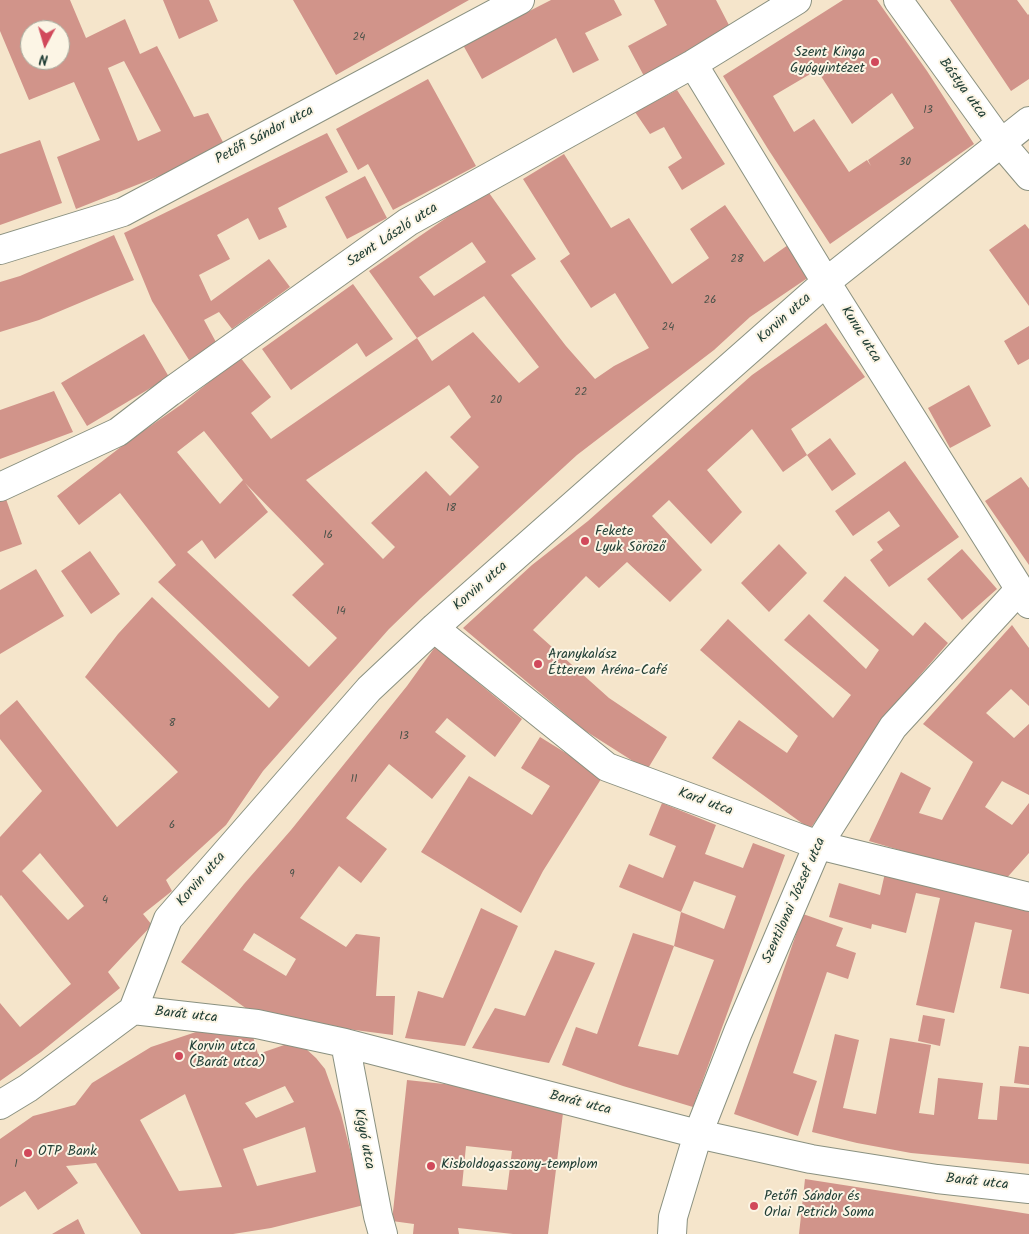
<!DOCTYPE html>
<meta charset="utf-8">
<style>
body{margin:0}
#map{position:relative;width:1029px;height:1234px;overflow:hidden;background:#f5e5cb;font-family:Kalam,sans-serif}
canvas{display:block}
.north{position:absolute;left:20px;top:20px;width:50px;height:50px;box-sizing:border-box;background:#fcf5e5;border:1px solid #a4ab9e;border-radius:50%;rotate:186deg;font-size:14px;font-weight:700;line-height:20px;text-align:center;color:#1f3d34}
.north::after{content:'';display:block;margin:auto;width:18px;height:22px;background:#d1495b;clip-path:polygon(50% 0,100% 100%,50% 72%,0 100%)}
</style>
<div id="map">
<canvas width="1029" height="1234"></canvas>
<div class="north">N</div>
</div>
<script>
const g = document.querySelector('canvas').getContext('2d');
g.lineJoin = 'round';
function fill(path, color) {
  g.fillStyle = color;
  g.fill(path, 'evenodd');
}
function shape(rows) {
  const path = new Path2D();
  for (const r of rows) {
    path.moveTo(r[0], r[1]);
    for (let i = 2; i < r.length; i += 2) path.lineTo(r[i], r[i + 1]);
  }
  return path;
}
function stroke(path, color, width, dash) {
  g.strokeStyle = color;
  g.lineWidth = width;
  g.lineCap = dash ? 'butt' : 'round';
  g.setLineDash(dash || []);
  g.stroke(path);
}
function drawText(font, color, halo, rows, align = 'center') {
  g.font = font + ' Kalam,sans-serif';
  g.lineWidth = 4;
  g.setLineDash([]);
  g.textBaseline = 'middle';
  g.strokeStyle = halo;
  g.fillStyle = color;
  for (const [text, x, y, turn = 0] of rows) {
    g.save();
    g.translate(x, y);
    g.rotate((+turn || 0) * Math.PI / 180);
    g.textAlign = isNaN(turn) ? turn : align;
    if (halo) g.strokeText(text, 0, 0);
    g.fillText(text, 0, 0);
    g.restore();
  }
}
fill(shape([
 [0,0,70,0,86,38,125,19,140,54,157,46,194,117,208,113,224,144,177,169,76,209,57,157,100,140,74,82,29,100,0,31],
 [30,30,60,30,60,60,30,60],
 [124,61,161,131,138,141,108,68],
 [163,0,209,0,218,21,179,39],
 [293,0,469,0,336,75],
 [551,0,614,0,622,15,585,33,599,60,573,73,556,38,482,79,463,45],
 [654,0,716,0,731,29,644,76,628,46,667,25],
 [843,0,877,0,927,71,974,144,830,244,768,149,723,76],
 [817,70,852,124,892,93,914,128,868,160,871,166,867,160,849,172,814,119,794,132,773,96],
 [950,0,1017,0,1028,15,1029,14,1029,79,1011,91],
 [428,79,476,166,393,210,368,164,358,170,336,129],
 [677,90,725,164,682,190,668,167,682,158,664,127,650,134,635,112],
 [327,133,348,172,278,208,287,227,259,240,248,218,217,235,230,259,199,275,211,301,269,259,290,287,232,329,219,312,204,320,217,344,189,360,152,301,124,233],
 [40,140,62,203,0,225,0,154],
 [564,154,611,228,629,218,672,284,709,258,690,229,725,205,764,262,788,245,809,277,750,317,714,350,577,455,421,598,389,629,263,771,226,825,166,880,172,891,143,914,152,925,108,972,120,988,41,1052,0,1081,0,1003,20,1027,71,984,1,895,0,896,0,837,42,791,0,739,0,715,17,700,117,827,178,772,85,677,118,634,152,597,269,708,279,697,158,582,176,565,120,493,79,525,57,496,126,443,182,404,240,357,271,397,251,413,271,439,417,338,432,361,473,332,519,383,539,367,484,296,417,338,369,271,487,190,536,259,511,275,566,346,595,379,614,366,649,348,615,293,591,308,560,261,570,254,523,179],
 [472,242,486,262,434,296,419,277],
 [449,385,471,417,450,437,479,467,450,496,426,471,371,523,395,547,383,559,306,480],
 [204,431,243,480,220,504,177,452],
 [245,483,324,564,292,595,337,638,309,667,187,552,202,540,215,559,268,512],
 [40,853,84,906,68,920,22,871],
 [365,176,387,218,347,239,325,197],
 [1025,224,1029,229,1029,306,989,250],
 [114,235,134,280,39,320,0,332,0,282,20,276],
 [353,284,393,339,366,357,357,343,291,390,262,349],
 [826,323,865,377,791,429,807,455,830,438,856,474,832,491,807,455,783,472,752,429,707,470,742,512,711,544,669,500,652,516,702,570,670,602,627,562,599,588,586,576,533,630,609,698,667,737,647,770,584,730,463,628,532,565,588,521,752,375],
 [1029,326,1029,359,1018,365,1004,341],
 [144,334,169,377,87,426,61,383],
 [969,385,991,426,950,448,928,408],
 [54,391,73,432,0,459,0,410],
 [905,461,959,537,889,587,870,560,883,550,877,542,900,526,889,511,853,536,835,511],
 [1021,477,1029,488,1029,565,985,501],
 [6,499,22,544,0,552,0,501],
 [779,544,807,573,769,612,741,583],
 [962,549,997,589,962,620,927,579],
 [90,551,120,594,91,614,61,571],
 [36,569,64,616,0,654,0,590],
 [845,576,913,636,925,622,948,643,915,681,810,829,712,758,739,720,787,753,798,736,700,650,728,619,833,718,851,695,784,640,809,614,866,669,879,650,823,601],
 [1012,625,1029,648,1029,706,1011,689,986,713,1014,738,1029,724,1029,795,1002,781,985,807,1012,825,1029,803,1029,853,1004,881,869,841,901,772,931,788,919,813,942,820,973,762,923,724],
 [435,647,522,719,495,757,447,718,435,732,466,756,432,799,389,764,346,818,387,849,361,883,339,866,300,918,346,947,356,934,380,937,376,996,395,996,393,1035,309,1024,254,1014,181,962,244,884,291,830,407,686],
 [254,933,296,959,286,976,243,950],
 [540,737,603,776,543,871,521,913,421,852,469,776,532,815,550,786,521,768],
 [662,803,716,825,705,854,743,868,753,843,785,855,693,1107,623,1086,562,1065,576,1027,597,1034,633,933,674,946,638,1046,678,1055,714,960,674,946,681,912,724,929,736,896,694,881,681,912,619,887,629,864,663,878,676,846,649,835],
 [885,873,1029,908,1029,994,1000,988,1012,930,975,922,954,1013,916,1005,940,898,916,893,906,933,872,924,871,929,829,917,839,883,880,895],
 [481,908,518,926,465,1046,405,1038,418,991,443,998],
 [803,914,843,928,836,946,856,953,848,979,827,972,793,1073,817,1081,798,1136,734,1114],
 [555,950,595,963,549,1063,472,1048,495,1008,525,1016],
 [923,1015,945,1019,940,1046,918,1041],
 [202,1030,252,1033,258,1054,290,1043,305,1048,316,1058,325,1069,341,1114,364,1205,271,1228,233,1234,141,1234,96,1163,66,1166,78,1183,38,1210,25,1191,0,1207,0,1139,33,1116,75,1105,92,1083,151,1047],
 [285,1086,294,1102,256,1118,245,1103],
 [185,1094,222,1187,179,1191,140,1120],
 [305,1127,316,1172,257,1186,243,1149],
 [835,1034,859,1040,843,1108,876,1114,890,1038,931,1045,919,1113,934,1115,938,1078,983,1083,978,1119,997,1120,1000,1086,1029,1088,1029,1164,911,1153,857,1143,812,1132],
 [1019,1046,1029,1047,1029,1085,1014,1083],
 [407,1080,472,1087,564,1105,548,1234,513,1234,458,1228,459,1234,413,1234,414,1224,392,1221],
 [466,1146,512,1151,507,1190,462,1186],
 [805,1179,1029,1214,1029,1234,799,1234],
 [78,1219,85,1234,52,1234]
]), '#d1948a');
const minor = shape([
 [898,0,1001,143,1029,176],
 [693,64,826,282,1029,604],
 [0,250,123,212,520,0],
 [0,487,118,432,170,392,408,222,693,64,797,0],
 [434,628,607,767,818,845,1029,897],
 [133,1010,257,1024,345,1043,698,1134,811,1159,937,1179,1029,1189],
 [345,1043,378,1216,383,1234],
 [0,1105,28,1088,133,1010,168,919,369,689,434,628,826,282,1029,121],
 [672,1234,673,1217,698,1134,738,1032,818,845,893,727,1019,590]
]);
stroke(minor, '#8a9180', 30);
stroke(minor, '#fff', 28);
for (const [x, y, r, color] of [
 [875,62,5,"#d1495b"],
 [585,541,5,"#d1495b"],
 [538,664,5,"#d1495b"],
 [179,1056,5,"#d1495b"],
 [28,1153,5,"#d1495b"],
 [431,1166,5,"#d1495b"],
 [754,1206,5,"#d1495b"]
]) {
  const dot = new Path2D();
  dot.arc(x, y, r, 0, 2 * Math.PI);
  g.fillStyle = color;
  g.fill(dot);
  stroke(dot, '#fcf5e5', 2);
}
drawText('11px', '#4c534a', null, [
 ["24",359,38],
 ["13",928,111],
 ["30",905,163],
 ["28",737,260],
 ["26",710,301],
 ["24",668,328],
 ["22",581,393],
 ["20",496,401],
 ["18",451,509],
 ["16",328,536],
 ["14",341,612],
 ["8",172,724],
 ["13",404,737],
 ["11",354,780],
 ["6",172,826],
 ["9",292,875],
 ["4",105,901],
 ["1",16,1165]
]);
drawText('14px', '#1f3d34', '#fcf5e5', [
 ["Szent Kinga",865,54,"right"],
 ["Gyógyintézet",865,70,"right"],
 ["Fekete",595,533],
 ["Lyuk Söröző",595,549],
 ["Aranykalász",548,656],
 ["Étterem Aréna-Café",548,672],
 ["Korvin utca",189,1048],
 ["(Barát utca)",189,1064],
 ["OTP Bank",38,1153],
 ["Kisboldogasszony-templom",441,1166],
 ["Petőfi Sándor és",764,1198],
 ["Orlai Petrich Soma",764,1214]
], 'left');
drawText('14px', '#1f3d34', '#fcf5e5', [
 ["Bástya utca",962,89,54],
 ["Petőfi Sándor utca",265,136,-28],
 ["Szent László utca",393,236,-33],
 ["Korvin utca",785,319,-42],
 ["Kuruc utca",860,335,58],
 ["Korvin utca",481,587,-41],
 ["Kard utca",705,803,20],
 ["Korvin utca",202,880,-49],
 ["Szentilonai József utca",795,901,-66],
 ["Barát utca",186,1016,6],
 ["Barát utca",580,1104,14],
 ["Kígyó utca",363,1139,79],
 ["Barát utca",977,1183,6]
]);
</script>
